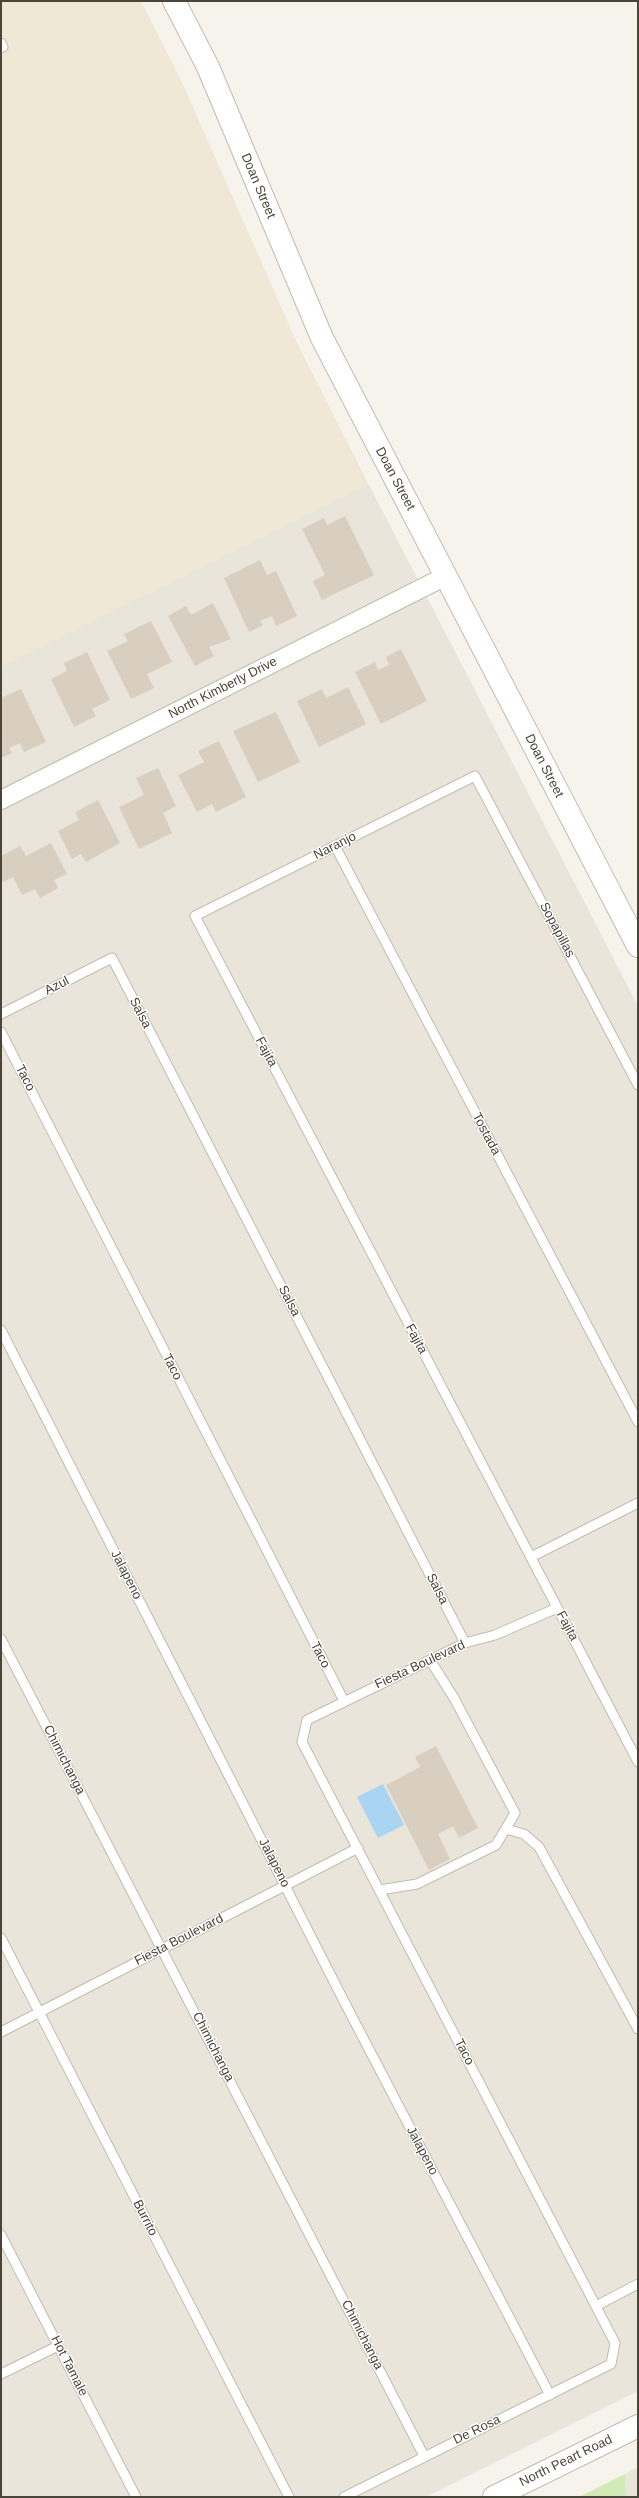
<!DOCTYPE html>
<style>
body{margin:0}
#map{position:relative;width:639px;height:2498px;overflow:hidden;background:#f6f3ec;font-family:Arial,sans-serif}
canvas{display:block}
.frame{position:absolute;inset:0;border:2px solid #4b4439;pointer-events:none}
</style>
<div id="map">
<canvas width="639" height="2498"></canvas>
<div class="frame"></div>
</div>
<script>
const g = document.querySelector('canvas').getContext('2d');
g.lineJoin = 'round';
function fill(path, color) {
  g.fillStyle = color;
  g.fill(path, 'evenodd');
}
function shape(rows) {
  const path = new Path2D();
  for (const r of rows) {
    path.moveTo(r[0], r[1]);
    for (let i = 2; i < r.length; i += 2) path.lineTo(r[i], r[i + 1]);
  }
  return path;
}
function stroke(path, color, width, dash) {
  g.strokeStyle = color;
  g.lineWidth = width;
  g.lineCap = dash ? 'butt' : 'round';
  g.setLineDash(dash || []);
  g.stroke(path);
}
function drawText(font, color, halo, rows, align = 'center') {
  g.font = font + ' Arial,sans-serif';
  g.lineWidth = 3;
  g.setLineDash([]);
  g.textBaseline = 'middle';
  g.strokeStyle = halo;
  g.fillStyle = color;
  for (const [text, x, y, turn = 0] of rows) {
    g.save();
    g.translate(x, y);
    g.rotate((+turn || 0) * Math.PI / 180);
    g.textAlign = isNaN(turn) ? turn : align;
    if (halo) g.strokeText(text, 0, 0);
    g.fillText(text, 0, 0);
    g.restore();
  }
}
fill(shape([
 [368,483,638,1006,638,2391,426,2497,1,2497,1,666],
 [638,2467,638,2497,626,2497,625,2474]
]), '#eae5da');
fill(shape([
 [1,1,141,1,181,80,297,343,368,483,1,666]
]), '#efe8d6');
fill(shape([
 [625,2474,626,2497,579,2497]
]), '#d2eab5');
fill(shape([
 [383,1784,404,1825,378,1838,357,1797]
]), '#a9d4f2');
fill(shape([
 [345,516,374,575,322,600,313,581,325,575,302,529,324,518,327,525],
 [260,560,267,575,276,571,297,616,276,626,272,616,260,621,263,625,249,632,224,578],
 [213,603,231,639,209,647,214,656,195,666,168,616,186,606,191,615],
 [151,621,172,662,147,674,154,688,131,699,107,651,128,641,124,634],
 [401,649,427,701,381,724,355,672,375,662,378,670,389,665,386,657],
 [87,652,110,700,92,709,96,716,74,727,51,679,67,671,64,663],
 [348,687,366,724,319,747,297,701,322,689,326,698],
 [21,689,46,742,24,752,20,743,9,748,12,753,1,758,1,698],
 [276,712,300,762,258,782,233,731],
 [219,741,246,797,216,812,212,804,197,812,178,775,204,762,198,751],
 [158,768,176,806,163,813,172,833,139,849,119,807,144,795,136,778],
 [98,800,120,843,86,862,81,854,72,859,58,831,79,820,75,812],
 [51,843,67,874,54,880,58,888,40,898,35,889,22,895,13,877,3,882,1,877,1,856,20,846,26,856],
 [436,1746,478,1828,459,1838,453,1826,438,1834,450,1859,429,1870,386,1785,420,1767,415,1757]
]), '#d8cfc1');
const service = shape([
 [1,43,3,47,1,47],
 [335,846,638,1422],
 [1,1014,112,958,465,1643],
 [1,1032,344,1701],
 [638,1085,475,776,195,916,638,1762],
 [1,1330,349,2011,550,2395],
 [531,1557,638,1503],
 [1,1639,424,2456],
 [506,1829,524,1834,539,1847,638,2029],
 [380,1890,417,1884,496,1845,515,1813,454,1698,430,1660],
 [1,1938,289,2497],
 [1,2032,358,1848],
 [1,2235,136,2497],
 [596,2306,638,2284],
 [1,2374,58,2346],
 [344,2497,611,2364,615,2343,302,1742,307,1720,465,1643,495,1635,557,1608]
]);
const minor = shape([
 [1,800,446,576]
]);
const tertiary = shape([
 [174,1,208,67,322,338,638,946],
 [494,2497,638,2426]
]);
stroke(service, '#c2bbae', 11);
stroke(minor, '#c2bbae', 20);
stroke(tertiary, '#c2bbae', 24);
stroke(service, '#fff', 9);
stroke(minor, '#fff', 18);
stroke(tertiary, '#fff', 22);
drawText('13px', '#4b4439', '#fff', [
 ["Doan Street",258,186,67],
 ["Doan Street",395,479,62],
 ["North Kimberly Drive",223,688,-27],
 ["Doan Street",544,766,63],
 ["Naranjo",335,846,-27],
 ["Sopapillas",557,930,62],
 ["Azul",57,986,-27],
 ["Salsa",140,1013,63],
 ["Fajita",266,1052,62],
 ["Taco",25,1078,63],
 ["Tostada",486,1134,62],
 ["Salsa",289,1301,63],
 ["Fajita",416,1339,62],
 ["Taco",172,1367,63],
 ["Jalapeno",126,1575,63],
 ["Salsa",437,1589,63],
 ["Fajita",567,1626,62],
 ["Taco",320,1655,63],
 ["Fiesta Boulevard",420,1665,-25],
 ["Chimichanga",64,1760,63],
 ["Jalapeno",274,1863,63],
 ["Fiesta Boulevard",179,1940,-27],
 ["Chimichanga",213,2047,63],
 ["Taco",464,2052,63],
 ["Jalapeno",422,2151,62],
 ["Burrito",145,2218,63],
 ["Chimichanga",362,2335,63],
 ["Hot Tamale",69,2366,63],
 ["De Rosa",477,2430,-26],
 ["North Peart Road",566,2461,-26]
]);
</script>
